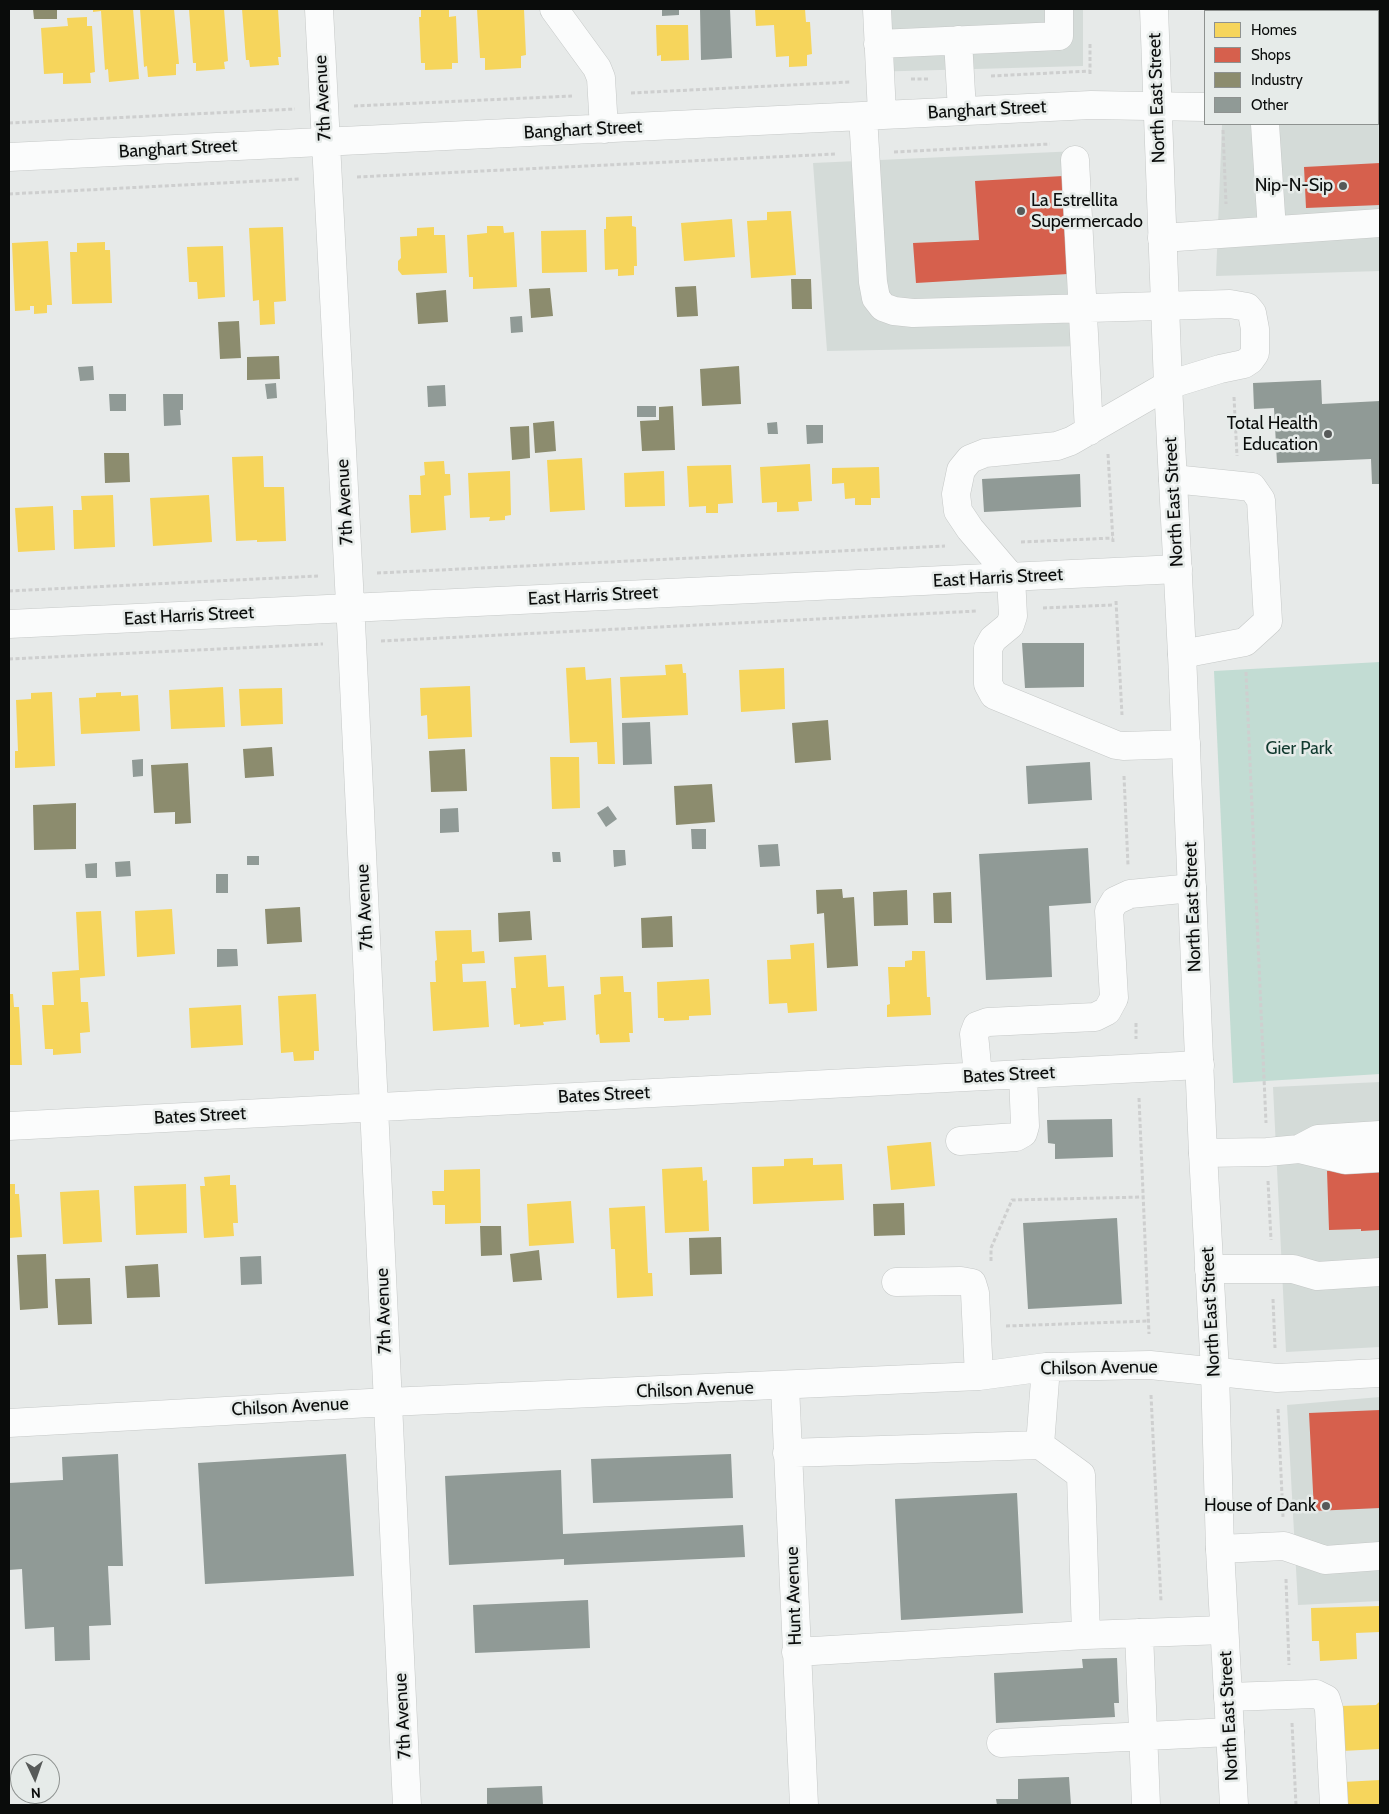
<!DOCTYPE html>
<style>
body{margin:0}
#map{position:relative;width:1389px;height:1814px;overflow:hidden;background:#e7eae9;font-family:Cabin,sans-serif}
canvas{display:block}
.frame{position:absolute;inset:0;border:10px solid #0a0c0b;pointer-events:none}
.legend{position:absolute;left:1204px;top:10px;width:175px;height:115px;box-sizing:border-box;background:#e6ebe9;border:1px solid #8e9290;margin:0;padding:6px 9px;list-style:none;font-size:15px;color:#0a0c0b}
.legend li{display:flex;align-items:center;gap:10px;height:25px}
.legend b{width:25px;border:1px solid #8e9290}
.north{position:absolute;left:10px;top:1754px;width:50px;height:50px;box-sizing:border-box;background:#e6ebe9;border:1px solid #8e9290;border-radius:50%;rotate:177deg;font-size:14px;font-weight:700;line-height:20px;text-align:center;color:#0a0c0b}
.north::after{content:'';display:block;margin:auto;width:18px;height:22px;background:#575a59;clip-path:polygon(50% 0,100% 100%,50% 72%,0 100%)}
</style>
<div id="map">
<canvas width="1389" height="1814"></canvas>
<div class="frame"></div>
<ul class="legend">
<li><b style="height:14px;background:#f6d55c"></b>Homes</li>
<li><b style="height:14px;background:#d6604d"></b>Shops</li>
<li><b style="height:14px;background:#8c8c6e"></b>Industry</li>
<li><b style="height:14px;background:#909a96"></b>Other</li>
</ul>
<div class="north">N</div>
</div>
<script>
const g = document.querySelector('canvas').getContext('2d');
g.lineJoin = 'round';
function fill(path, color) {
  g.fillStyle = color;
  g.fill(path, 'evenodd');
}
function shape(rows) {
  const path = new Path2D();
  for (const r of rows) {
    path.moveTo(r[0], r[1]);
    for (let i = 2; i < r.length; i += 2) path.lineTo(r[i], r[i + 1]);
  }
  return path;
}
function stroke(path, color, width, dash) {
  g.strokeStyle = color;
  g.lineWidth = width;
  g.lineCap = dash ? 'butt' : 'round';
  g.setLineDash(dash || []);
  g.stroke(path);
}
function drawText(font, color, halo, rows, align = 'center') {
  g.font = font + ' Cabin,sans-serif';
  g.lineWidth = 5;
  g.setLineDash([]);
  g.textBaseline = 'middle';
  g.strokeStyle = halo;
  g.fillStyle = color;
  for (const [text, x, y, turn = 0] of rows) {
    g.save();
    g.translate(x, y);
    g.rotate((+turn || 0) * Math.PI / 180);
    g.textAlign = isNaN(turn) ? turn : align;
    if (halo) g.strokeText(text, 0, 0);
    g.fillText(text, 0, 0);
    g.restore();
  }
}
fill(shape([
 [864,9,1083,9,1083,66,868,72],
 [1227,9,1380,9,1380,271,1216,276,1222,124,1378,124,1378,11,1226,11],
 [1078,151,1087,346,827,351,813,163],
 [1380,1082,1380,1347,1286,1352,1273,1087],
 [1380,1397,1380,1601,1298,1605,1287,1405]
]), '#d4dbd8');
fill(shape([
 [1380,662,1380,1074,1233,1083,1214,671]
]), '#c2dcd3');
fill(shape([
 [93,9,133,9,139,79,109,82,108,69,105,70,101,11,93,12],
 [140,9,174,9,179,64,176,64,176,75,148,77,147,66,144,67],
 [189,9,224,9,228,61,224,62,225,69,196,71,196,63,193,63],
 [242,9,278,9,281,57,278,57,279,65,250,67,249,60,246,60],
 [421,9,449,9,449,17,456,16,458,63,452,63,452,69,425,70,425,63,421,63,419,17,421,17],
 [477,9,524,9,526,55,521,56,521,68,485,70,485,58,480,58],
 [755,9,805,9,806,22,810,22,812,54,807,55,807,66,789,67,789,56,776,57,774,25,756,26],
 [87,17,87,26,92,26,95,72,90,73,91,83,63,84,63,73,44,74,41,28,68,26,67,18],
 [656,25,688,25,689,60,661,61,661,55,657,56],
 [791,211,796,275,751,278,747,221,767,220,767,212],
 [632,216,632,226,636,227,637,266,634,266,634,275,618,276,618,269,605,270,604,229,606,229,606,217],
 [732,219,735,257,684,261,681,223],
 [487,226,503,226,504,233,514,232,517,287,473,289,473,277,469,277,467,235,487,233],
 [283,227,286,301,274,302,275,324,260,325,259,300,253,301,249,228],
 [434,227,434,235,445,235,447,273,402,275,398,270,398,261,401,258,400,237,417,236,417,228],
 [586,230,587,272,542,273,541,231],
 [48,241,52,305,47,305,47,313,34,314,34,306,30,306,30,310,15,311,12,243],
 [105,242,105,250,110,250,112,303,72,304,70,252,77,252,77,243],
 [223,246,225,297,198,299,197,282,189,282,187,247],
 [263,456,264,487,284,487,286,541,257,542,257,540,236,541,232,457],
 [582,458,585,510,550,512,547,460],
 [444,461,445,474,450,474,451,495,444,496,446,530,411,533,409,495,421,495,420,476,425,475,424,462],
 [810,464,812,501,798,502,799,511,777,512,777,502,762,503,760,467],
 [731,465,733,503,718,504,718,513,706,513,706,506,689,507,687,466],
 [879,467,880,498,871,498,871,505,855,505,855,498,845,499,844,483,832,484,832,468],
 [510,471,511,515,505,516,505,520,489,521,490,517,470,518,468,473],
 [664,471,665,506,625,507,624,473],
 [113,495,115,547,74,549,73,510,82,510,81,496],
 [209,495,212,542,153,546,150,498],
 [53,506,55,550,18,552,15,508],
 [682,664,683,673,686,673,688,715,622,718,620,677,666,675,665,665],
 [585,667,586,680,611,678,615,764,598,764,597,742,570,743,566,668],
 [784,668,785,709,741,712,739,670],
 [470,686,472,737,428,739,427,715,421,716,420,688],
 [223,687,225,727,171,729,169,690],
 [282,688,283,724,241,726,239,689],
 [52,692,55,766,15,768,15,751,18,751,16,700,31,699,31,693],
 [121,692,121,696,138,695,140,731,81,734,79,698,96,697,96,693],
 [550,757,579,757,580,808,552,809],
 [172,909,175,954,137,957,135,911],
 [101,911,105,976,80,978,81,1002,88,1002,90,1032,80,1033,81,1053,53,1055,53,1049,45,1049,42,1005,54,1005,52,972,79,970,76,912],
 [471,930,472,952,484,951,485,963,462,964,463,982,486,981,489,1027,433,1031,430,982,436,982,435,961,437,960,435,931],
 [814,943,817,1011,788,1013,787,1003,769,1004,767,960,791,959,790,945],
 [912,951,925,951,927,997,930,997,931,1015,887,1017,887,1005,890,1004,888,967,905,967,905,961,912,960],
 [546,955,548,987,564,986,566,1020,543,1022,544,1025,520,1027,520,1024,514,1025,511,988,516,988,514,957],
 [623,976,624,992,631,992,633,1033,629,1033,630,1042,600,1043,599,1034,596,1035,594,995,601,994,600,977],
 [709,979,711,1015,689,1016,689,1020,664,1021,664,1018,658,1018,657,982],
 [9,994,13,994,14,1007,19,1007,22,1065,9,1065],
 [316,994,319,1051,314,1051,314,1060,294,1061,293,1052,281,1053,278,996],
 [241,1005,243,1045,191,1048,189,1008],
 [931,1142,935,1186,891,1190,887,1146],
 [813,1158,813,1165,842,1164,844,1200,753,1204,752,1167,784,1166,784,1159],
 [702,1167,703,1181,707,1180,709,1231,665,1233,662,1169],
 [480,1169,481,1223,445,1224,445,1205,433,1205,432,1191,444,1191,444,1170],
 [230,1175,230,1185,236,1185,238,1223,233,1223,234,1236,204,1238,200,1186,205,1186,204,1177],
 [9,1184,15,1184,15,1194,19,1194,22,1237,9,1238],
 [186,1184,187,1233,136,1235,134,1186],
 [99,1190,102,1242,63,1244,60,1192],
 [571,1201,574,1243,529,1246,527,1204],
 [645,1206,648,1273,652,1273,653,1296,617,1298,615,1249,611,1249,609,1208],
 [1380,1606,1380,1632,1356,1633,1357,1659,1320,1661,1319,1641,1312,1641,1311,1608],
 [1380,1701,1380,1749,1342,1751,1340,1706,1376,1705],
 [1380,1780,1380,1805,1344,1805,1343,1782]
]), '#f6d55c');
fill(shape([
 [1380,163,1380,205,1306,208,1304,167],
 [1063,176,1068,274,916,283,913,243,979,240,975,181],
 [1379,1169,1380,1230,1361,1231,1361,1229,1329,1230,1327,1171],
 [1380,1410,1380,1508,1314,1511,1309,1413]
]), '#d6604d');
fill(shape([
 [33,9,57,9,57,19,34,19],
 [791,279,811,279,812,309,792,309],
 [696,286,698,316,677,317,675,287],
 [550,288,553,316,531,318,529,289],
 [446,290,448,322,418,324,416,293],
 [239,321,241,358,220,359,218,322],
 [279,356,280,379,247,380,247,357],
 [739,366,741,404,702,406,700,369],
 [673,406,675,450,642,451,640,421,659,420,659,407],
 [554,421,556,451,535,453,533,423],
 [529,426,530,458,512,460,510,427],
 [104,453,129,453,130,482,105,483],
 [828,720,831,760,795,763,792,723],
 [272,747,274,776,245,778,243,749],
 [465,749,467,791,431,792,429,751],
 [188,763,191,823,175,824,175,812,154,813,151,765],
 [712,784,715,822,676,825,674,786],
 [76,803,76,849,34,850,33,805],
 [842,889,843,898,854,897,858,966,827,968,824,913,817,914,816,890],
 [907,890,908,925,874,926,873,892],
 [951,892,952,923,934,923,933,893],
 [300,907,302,942,267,944,265,909],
 [530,911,532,940,499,942,498,913],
 [672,916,673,947,642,948,641,918],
 [904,1203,905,1235,874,1236,873,1204],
 [480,1226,501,1226,502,1255,481,1256],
 [721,1237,722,1274,690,1275,689,1238],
 [539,1250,542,1280,513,1282,510,1254],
 [46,1254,48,1308,20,1310,17,1255],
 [158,1264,160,1297,127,1298,125,1266],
 [90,1278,92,1324,58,1325,55,1279]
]), '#8c8c6e');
fill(shape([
 [662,9,679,9,679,15,662,16],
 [700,9,730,9,732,58,701,60],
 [522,316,523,332,511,333,510,317],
 [93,366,94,380,80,381,78,367],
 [1321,380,1322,404,1380,401,1380,484,1372,484,1371,459,1277,463,1274,408,1254,409,1253,383],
 [276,383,277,398,267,399,265,384],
 [445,385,446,406,428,407,427,386],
 [109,394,126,394,126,411,110,411],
 [163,394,183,394,183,410,180,410,181,425,164,426],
 [637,406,656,406,656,417,637,417],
 [777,422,778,434,768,434,767,423],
 [806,425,823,425,823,443,807,444],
 [1080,474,1081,507,984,512,982,479],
 [1022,643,1084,643,1084,687,1025,688],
 [650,722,652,764,623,765,622,723],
 [143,759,143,776,133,777,132,760],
 [1090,762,1092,800,1028,804,1026,766],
 [608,806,617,819,606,827,597,813],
 [458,808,459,832,440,833,440,809],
 [691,829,706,829,706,849,692,849],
 [778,844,780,866,760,867,758,845],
 [1088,848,1091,903,1049,906,1052,977,986,980,979,854],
 [613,850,625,850,626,865,614,867],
 [552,852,560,852,561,862,553,862],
 [247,856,259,856,259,865,247,865],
 [130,861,131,876,116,877,115,862],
 [97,863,97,878,86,878,85,864],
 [216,874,228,874,228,893,216,893],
 [217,949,237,949,238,966,217,967],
 [1112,1119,1113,1157,1055,1159,1055,1144,1048,1143,1047,1120],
 [1117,1218,1122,1304,1028,1309,1023,1223],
 [261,1256,262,1284,241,1285,240,1257],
 [118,1454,123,1566,108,1566,111,1625,89,1626,90,1660,55,1661,54,1627,25,1629,22,1569,9,1570,9,1483,63,1480,62,1457],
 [346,1454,354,1576,205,1584,198,1463],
 [731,1454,733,1498,593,1503,591,1459],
 [561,1470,563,1534,743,1525,745,1557,564,1565,564,1559,449,1565,445,1476],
 [1017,1493,1023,1613,901,1620,895,1499],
 [588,1600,590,1648,475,1653,473,1605],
 [1117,1658,1119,1703,1114,1703,1115,1717,996,1723,994,1673,1083,1668,1082,1659],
 [1069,1777,1071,1805,997,1805,996,1799,1018,1799,1018,1779],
 [542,1786,543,1805,487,1805,487,1788]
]), '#909a96');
const minor = shape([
 [319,9,352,642,407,1805],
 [554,9,597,68,601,78,604,129],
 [877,9,882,114],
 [958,40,962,111],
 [878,44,1059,36,1059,9],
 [1378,106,1380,106],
 [863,116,873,282,876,298,883,307,894,311,913,313,1230,304,1247,307,1252,313,1255,329,1255,353,1250,360,1244,364,1220,369,1168,385,1071,441,1057,446,985,453,970,459,961,470,956,494,958,511,970,529,1011,577,1013,616,1010,625,993,639,988,648,988,684,994,695,1116,745,1123,746,1186,744],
 [1265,124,1272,230],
 [9,157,1091,105,1205,107],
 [1075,160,1089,431],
 [1162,238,1380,223],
 [1173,479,1252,487,1261,500,1268,621,1245,642,1182,654],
 [9,624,1178,569],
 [978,1076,974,1034,977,1026,988,1022,1095,1017,1107,1011,1114,998,1109,911,1115,901,1130,894,1192,888],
 [9,1126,1200,1065],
 [960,1141,1016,1137,1023,1133,1025,1126,1023,1074],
 [1299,1149,1345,1160,1380,1158],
 [1203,1153,1267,1152,1299,1149,1318,1139,1380,1135],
 [1209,1269,1293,1269,1317,1276,1380,1272],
 [896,1282,961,1281,972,1283,975,1293,979,1376],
 [1046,1367,1040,1445,1081,1475,1086,1635,1224,1630],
 [785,1386,804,1805],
 [9,1423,388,1402,979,1376,1046,1367,1150,1365,1277,1378,1380,1373],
 [787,1453,1040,1445],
 [1220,1549,1284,1546,1325,1560,1380,1556],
 [1139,1633,1146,1805],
 [796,1652,1086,1635],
 [1228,1697,1316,1694,1326,1699,1329,1709,1334,1805],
 [1001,1743,1230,1732]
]);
const major = shape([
 [1154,9,1168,385,1182,654,1203,1153,1215,1371,1220,1549,1234,1805]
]);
stroke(minor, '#c5c8c7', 29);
stroke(major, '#c5c8c7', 29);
stroke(shape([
 [1220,11,1220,9],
 [1090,44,1090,76],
 [991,76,1090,71],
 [911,79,930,79],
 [631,93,850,82],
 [354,106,572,96],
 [9,123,295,109],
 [1223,130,1226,204],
 [894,152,1050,144],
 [357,177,836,154],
 [9,194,299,179],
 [1234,397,1237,456],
 [1108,454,1113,542],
 [1021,542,1113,538],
 [377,573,945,546],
 [9,591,318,576],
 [1116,601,1122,715],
 [1043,608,1112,605],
 [381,641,977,611],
 [9,659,323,644],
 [1246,672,1266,1123],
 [1124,776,1128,865],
 [1136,1023,1136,1039],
 [1139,1098,1149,1334],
 [1268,1181,1271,1240],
 [991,1261,991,1248,1012,1200,1143,1197],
 [1273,1299,1275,1348],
 [1006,1326,1148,1321],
 [1151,1395,1161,1601],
 [1278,1409,1283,1517],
 [1286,1579,1289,1665],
 [1292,1723,1296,1805]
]), '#cecfcf', 3, [4, 2.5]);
stroke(minor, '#fbfcfc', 28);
stroke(major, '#fbfcfc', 28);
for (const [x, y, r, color] of [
 [1343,186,5,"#575a59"],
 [1021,211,5,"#575a59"],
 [1328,434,5,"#575a59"],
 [1326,1506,5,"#575a59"]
]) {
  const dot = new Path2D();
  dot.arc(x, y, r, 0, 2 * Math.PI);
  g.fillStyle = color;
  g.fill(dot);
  stroke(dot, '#e6ebe9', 2);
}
drawText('18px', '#0a0c0b', '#e6ebe9', [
 ["7th Avenue",323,98,-93],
 ["North East Street",1157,98,-92],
 ["Banghart Street",987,110,-3],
 ["Banghart Street",583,130,-3],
 ["Banghart Street",178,149,-3],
 ["7th Avenue",345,502,-93],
 ["North East Street",1174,502,-93],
 ["East Harris Street",998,578,-3],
 ["East Harris Street",593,596,-3],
 ["East Harris Street",189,616,-3],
 ["7th Avenue",365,907,-93],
 ["North East Street",1193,907,-92],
 ["Bates Street",1009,1075,-3],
 ["Bates Street",604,1095,-3],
 ["Bates Street",200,1116,-3],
 ["7th Avenue",384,1311,-92],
 ["North East Street",1211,1312,-93],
 ["Chilson Avenue",1099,1368,-1],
 ["Chilson Avenue",695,1390,-2],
 ["Chilson Avenue",290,1407,-3],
 ["Hunt Avenue",794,1596,-92],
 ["7th Avenue",403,1716,-93],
 ["North East Street",1229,1716,-93]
]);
drawText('18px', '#0a0c0b', '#e6ebe9', [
 ["Nip-N-Sip",1333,186],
 ["La Estrellita",1031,201,"left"],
 ["Supermercado",1031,222,"left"],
 ["Total Health",1318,424],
 ["Education",1318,445],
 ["House of Dank",1316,1506]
], 'right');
drawText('18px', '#113a2f', '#e6ebe9', [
 ["Gier Park",1299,749]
]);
</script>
